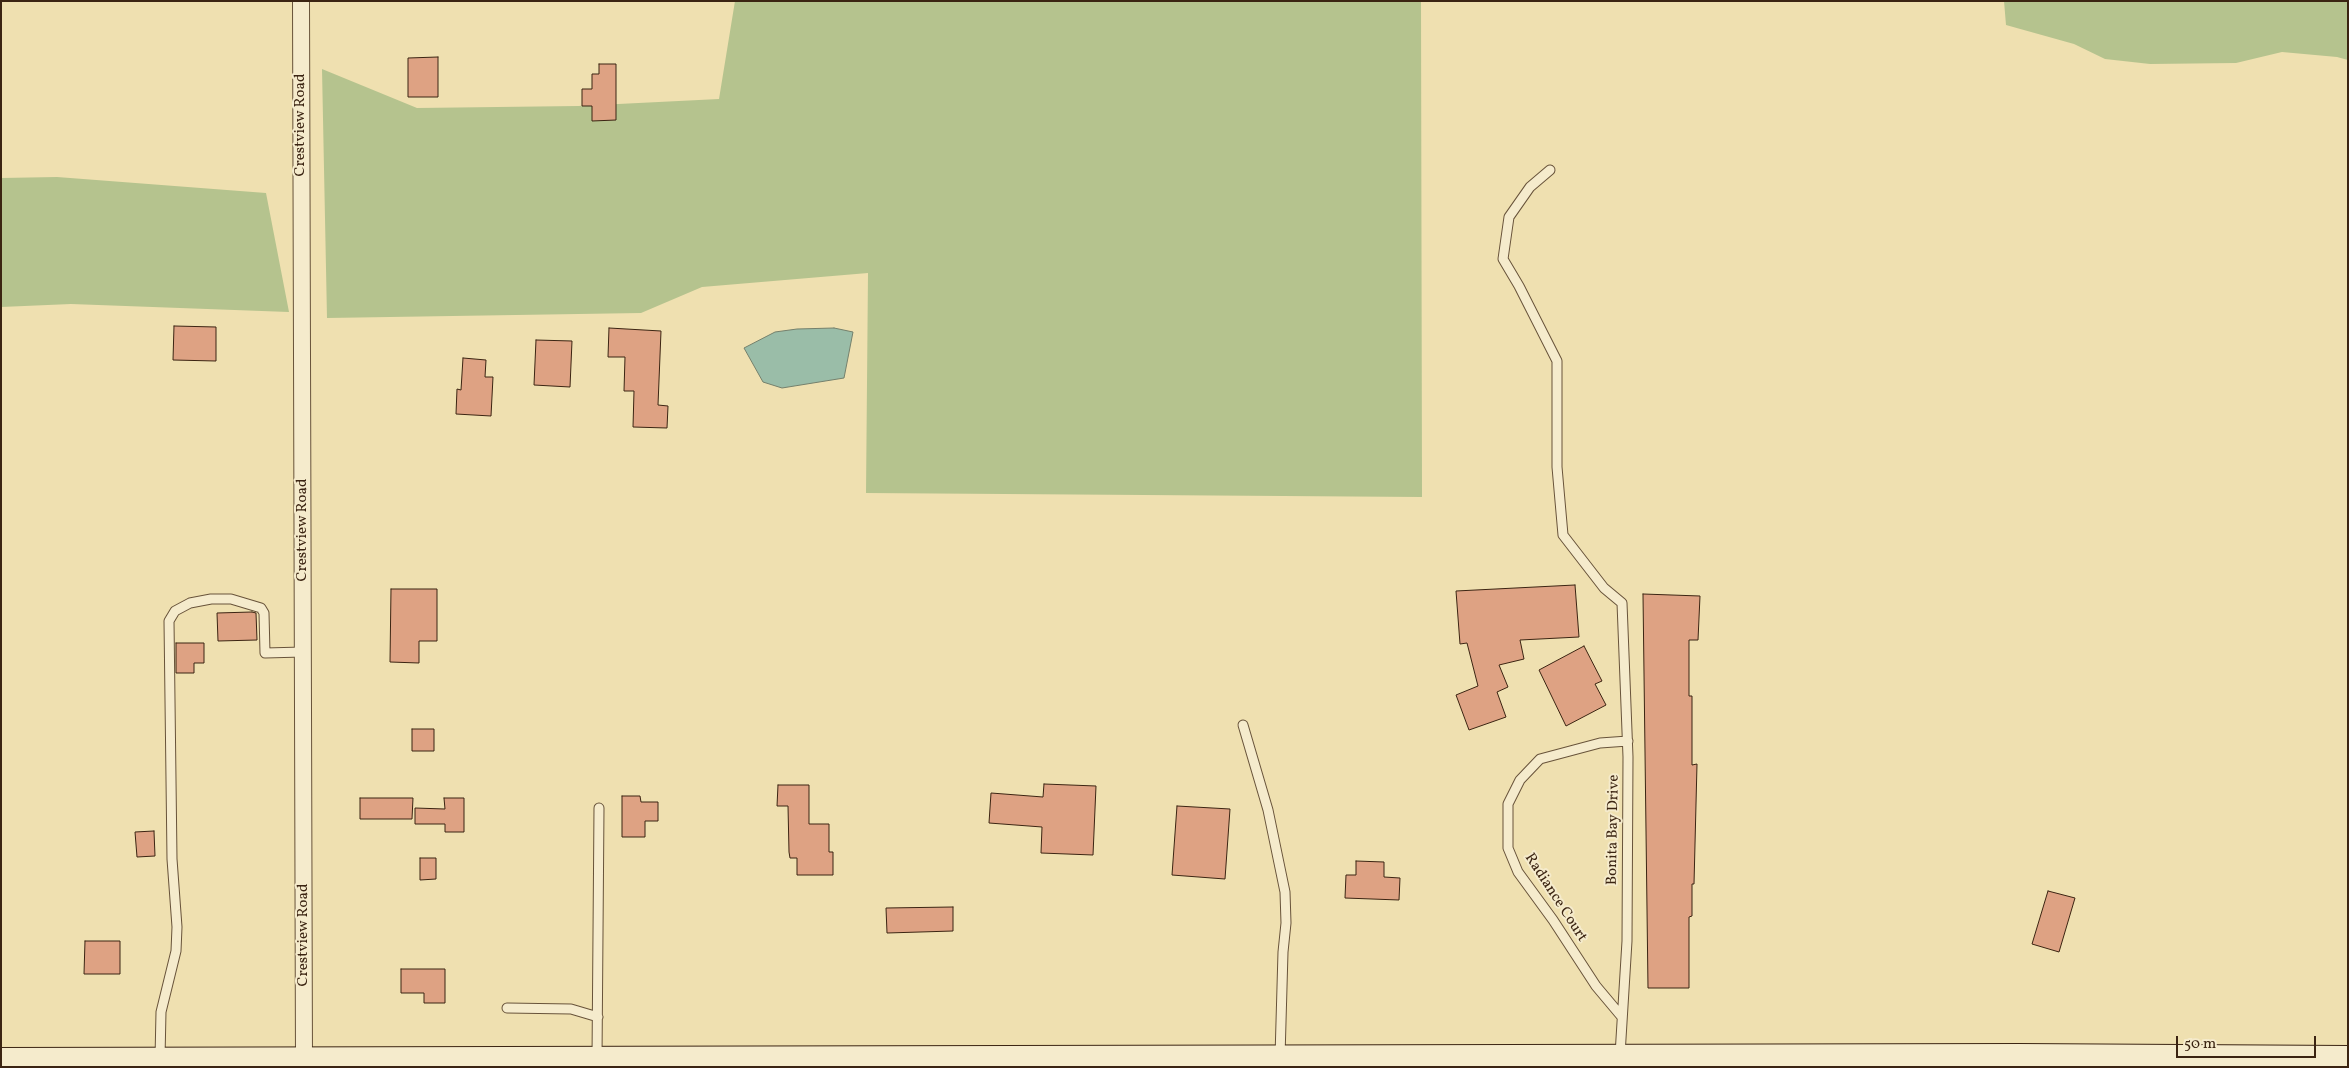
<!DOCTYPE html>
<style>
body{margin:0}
#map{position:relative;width:2349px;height:1068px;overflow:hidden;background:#efe0b0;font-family:Vollkorn,serif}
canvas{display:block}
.frame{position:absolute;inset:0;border:2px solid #3b2412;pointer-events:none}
.scale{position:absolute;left:2176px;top:1036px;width:140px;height:22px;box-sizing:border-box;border:2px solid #3b2412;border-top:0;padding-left:6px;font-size:15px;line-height:18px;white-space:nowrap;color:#3b2412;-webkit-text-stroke:4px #f5ebcc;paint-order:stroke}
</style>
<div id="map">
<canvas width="2349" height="1068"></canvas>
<div class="frame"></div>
<div class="scale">50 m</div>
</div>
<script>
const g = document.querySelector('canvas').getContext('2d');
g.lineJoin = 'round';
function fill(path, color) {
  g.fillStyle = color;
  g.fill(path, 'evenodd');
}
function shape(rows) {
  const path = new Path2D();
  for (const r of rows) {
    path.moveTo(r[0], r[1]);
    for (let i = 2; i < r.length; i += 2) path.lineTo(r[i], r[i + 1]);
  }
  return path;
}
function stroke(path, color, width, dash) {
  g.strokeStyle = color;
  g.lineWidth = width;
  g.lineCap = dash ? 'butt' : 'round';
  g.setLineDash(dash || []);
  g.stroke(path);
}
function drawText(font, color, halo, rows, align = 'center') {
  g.font = font + ' Vollkorn,serif';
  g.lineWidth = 4;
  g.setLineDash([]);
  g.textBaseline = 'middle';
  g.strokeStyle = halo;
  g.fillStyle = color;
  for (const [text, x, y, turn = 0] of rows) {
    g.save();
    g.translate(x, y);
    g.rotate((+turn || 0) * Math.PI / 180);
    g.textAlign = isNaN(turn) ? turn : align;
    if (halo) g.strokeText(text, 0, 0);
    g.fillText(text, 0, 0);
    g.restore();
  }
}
fill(shape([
 [735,1,1421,1,1422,497,866,493,868,273,702,287,641,313,327,318,322,69,417,108,578,106,719,99],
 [2004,1,2348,1,2348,60,2337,57,2282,52,2236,63,2150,64,2105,59,2074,44,2006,25],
 [57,177,266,193,289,312,71,304,1,307,1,178]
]), '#b5c38e');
const water = shape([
 [834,328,853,332,844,378,782,388,763,382,744,348,775,332,797,329,834,328]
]);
fill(water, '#9abda8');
stroke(water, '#74806c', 1);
const building = shape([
 [438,57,438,97,408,97,408,58,438,57],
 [599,64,616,64,616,120,592,121,592,106,582,106,582,89,592,89,592,74,599,74,599,64],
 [174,326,216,327,216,361,173,360,174,326],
 [609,328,661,331,658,405,668,406,667,428,633,427,634,391,624,391,625,357,608,357,609,328],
 [536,340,572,341,570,387,534,385,536,340],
 [463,358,486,360,485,377,493,377,491,416,456,414,457,389,461,390,463,358],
 [1575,585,1579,637,1520,640,1524,659,1499,665,1508,687,1497,692,1506,717,1469,730,1456,695,1478,686,1467,643,1460,644,1456,591,1575,585],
 [391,589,437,589,437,641,419,641,419,663,390,662,391,589],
 [1643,594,1700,596,1698,640,1689,640,1689,696,1692,696,1692,765,1697,764,1694,884,1692,884,1692,916,1689,917,1689,988,1648,988,1643,594],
 [252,612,256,613,257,640,218,641,217,613,252,612],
 [176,643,204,643,204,663,194,663,194,673,176,673,176,643],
 [1584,646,1602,681,1595,684,1606,705,1566,726,1539,670,1584,646],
 [412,729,434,729,434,751,412,751,412,729],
 [1044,784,1096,786,1093,855,1041,853,1042,827,989,823,991,793,1043,797,1044,784],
 [778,785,809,785,809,824,829,824,829,852,833,852,833,875,797,875,797,858,790,858,789,852,788,806,777,806,778,785],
 [622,796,640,796,641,802,658,802,658,821,645,821,645,837,622,837,622,796],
 [360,798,413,798,412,819,360,819,360,798],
 [444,798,464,798,464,832,445,832,445,824,415,824,415,808,445,809,444,798],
 [1177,806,1230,809,1225,879,1172,875,1177,806],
 [154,831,155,856,137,857,135,832,154,831],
 [420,858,436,858,436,879,420,880,420,858],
 [1356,861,1384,862,1384,877,1400,878,1399,900,1345,898,1346,875,1356,875,1356,861],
 [2048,891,2075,898,2059,952,2032,944,2048,891],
 [953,907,953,931,887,933,886,908,953,907],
 [85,941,120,941,120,974,84,974,85,941],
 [401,969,445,969,445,1003,424,1003,424,993,401,993,401,969]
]);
fill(building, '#dea283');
stroke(building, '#3b2412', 1);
const lane = shape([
 [1550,170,1530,187,1509,217,1503,259,1519,286,1557,361,1557,467,1563,535,1604,588,1622,603,1628,757,1627,941,1620,1055],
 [1243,725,1268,810,1285,892,1286,923,1283,952,1280,1057],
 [507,1008,571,1009,598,1017],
 [1622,1017,1596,986,1553,920,1518,872,1508,848,1508,804,1520,780,1540,759,1600,743,1628,741],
 [160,1058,161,1012,176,951,177,927,172,859,169,621,175,611,190,603,211,599,231,599,261,608,264,613,265,653,303,652],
 [597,1058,599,808]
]);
const street = shape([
 [301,1,304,1059]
]);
const secondary = shape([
 [1,1060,2019,1056,2348,1058]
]);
stroke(lane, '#68533a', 11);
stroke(street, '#68533a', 18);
stroke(secondary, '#3b2412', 26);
stroke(lane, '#f5ebcc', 9);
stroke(street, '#f5ebcc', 16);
stroke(secondary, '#f5ebcc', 24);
drawText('15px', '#3b2412', '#f5ebcc', [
 ["Crestview Road",301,125,-90],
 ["Crestview Road",303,530,-90],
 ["Bonita Bay Drive",1614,830,-89],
 ["Radiance Court",1555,898,57],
 ["Crestview Road",304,935,-90]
]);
</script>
